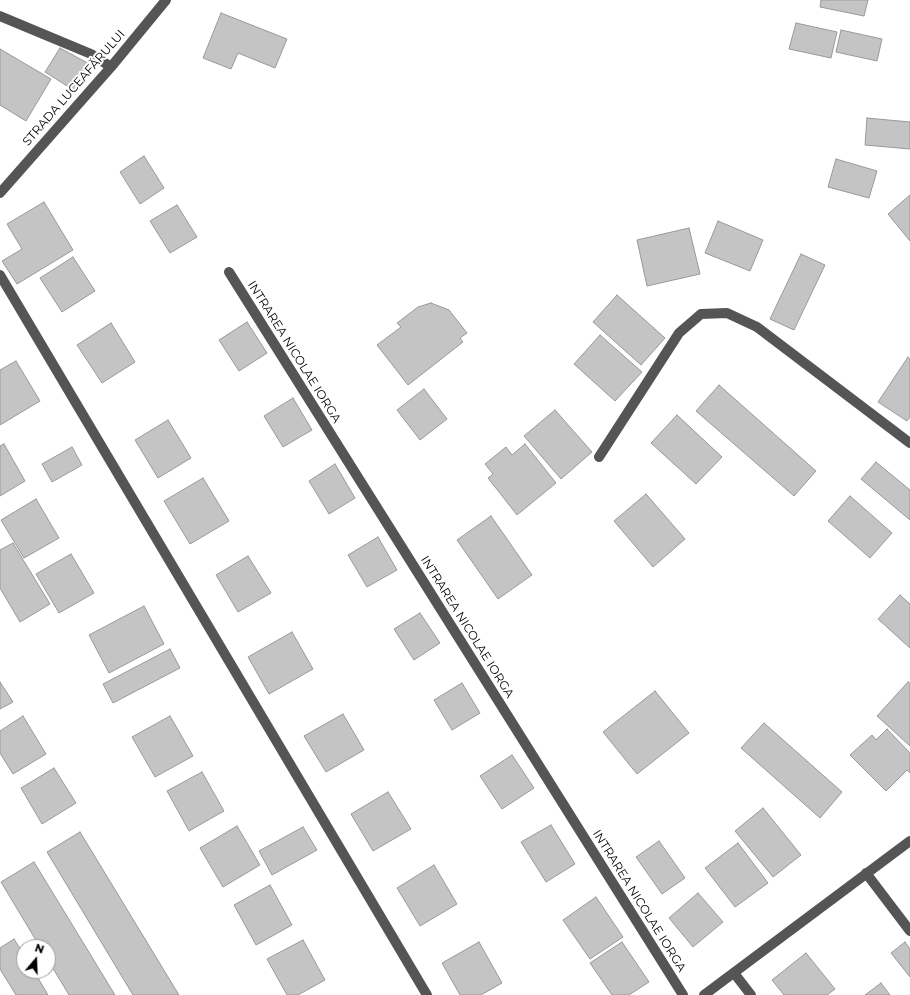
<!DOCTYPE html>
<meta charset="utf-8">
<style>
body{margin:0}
#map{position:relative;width:910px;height:995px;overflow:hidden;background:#fff;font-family:Montserrat,sans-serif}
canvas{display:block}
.north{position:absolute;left:16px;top:939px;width:40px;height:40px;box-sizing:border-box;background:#fff;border:1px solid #999;border-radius:50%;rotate:19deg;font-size:11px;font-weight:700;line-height:16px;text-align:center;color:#000}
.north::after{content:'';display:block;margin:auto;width:14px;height:18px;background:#000;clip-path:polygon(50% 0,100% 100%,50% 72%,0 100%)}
</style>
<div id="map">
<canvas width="910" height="995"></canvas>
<div class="north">N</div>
</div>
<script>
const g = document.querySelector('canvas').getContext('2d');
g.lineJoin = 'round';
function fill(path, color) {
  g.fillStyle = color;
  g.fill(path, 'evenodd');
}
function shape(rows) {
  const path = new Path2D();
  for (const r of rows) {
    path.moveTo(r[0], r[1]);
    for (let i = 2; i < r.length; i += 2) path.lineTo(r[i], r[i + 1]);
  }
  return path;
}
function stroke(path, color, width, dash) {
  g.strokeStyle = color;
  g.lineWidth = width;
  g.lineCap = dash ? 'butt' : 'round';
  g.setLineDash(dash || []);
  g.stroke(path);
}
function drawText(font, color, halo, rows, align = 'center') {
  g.font = font + ' Montserrat,sans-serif';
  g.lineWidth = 4;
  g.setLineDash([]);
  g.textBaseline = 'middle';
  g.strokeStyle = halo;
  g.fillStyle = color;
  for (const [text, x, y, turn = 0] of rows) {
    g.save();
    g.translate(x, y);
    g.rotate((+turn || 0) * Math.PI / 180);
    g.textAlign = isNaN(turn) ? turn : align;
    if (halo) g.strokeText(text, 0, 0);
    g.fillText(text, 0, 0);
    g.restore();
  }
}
const building = shape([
 [821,0,868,0,864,16,820,7,821,0],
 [221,13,287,39,275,68,238,53,231,69,203,58,221,13],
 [796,23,837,32,831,58,789,49,796,23],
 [841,30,882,39,877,61,836,52,841,30],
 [60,48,93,66,75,91,45,72,60,48],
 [0,49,51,79,26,121,0,105,0,49],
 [867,118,910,122,910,149,865,145,867,118],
 [144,156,164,188,140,204,120,172,144,156],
 [836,159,877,171,869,198,828,187,836,159],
 [910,195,910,241,888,214,910,195],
 [44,202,73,250,17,284,2,261,22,249,7,224,44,202],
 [177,205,197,237,170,253,150,221,177,205],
 [718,221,763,240,750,271,705,253,718,221],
 [689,228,700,274,647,286,637,240,689,228],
 [801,254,825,265,794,330,770,319,801,254],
 [73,257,95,291,62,312,40,278,73,257],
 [617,295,665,338,641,365,593,322,617,295],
 [431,303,449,310,467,333,460,338,463,342,408,385,377,345,401,327,397,323,418,307,431,303],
 [247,322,267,353,239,371,219,340,247,322],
 [111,323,135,362,102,383,77,345,111,323],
 [600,335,642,372,615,401,574,364,600,335],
 [908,357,910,359,910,417,907,421,878,402,908,357],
 [16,361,40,401,0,425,0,370,16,361],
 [719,385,816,471,794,496,696,411,719,385],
 [424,389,447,419,420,440,397,410,424,389],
 [293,398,312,430,283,447,264,416,293,398],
 [555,410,592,452,561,479,524,436,555,410],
 [677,415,722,457,696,484,651,443,677,415],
 [168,420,191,458,158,478,135,440,168,420],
 [4,444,25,481,0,496,0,446,4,444],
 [525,444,556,483,517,515,488,478,493,474,485,464,506,447,512,455,525,444],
 [72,447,82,465,52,482,42,464,72,447],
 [876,462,910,490,910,520,861,479,876,462],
 [335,464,355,498,329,514,309,481,335,464],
 [203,478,229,521,190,544,164,501,203,478],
 [646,494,685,539,653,567,614,521,646,494],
 [850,496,892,533,870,558,828,521,850,496],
 [36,499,59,538,24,558,1,520,36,499],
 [491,516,532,575,498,599,457,540,491,516],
 [378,537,397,570,367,587,348,555,378,537],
 [13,543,50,604,20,622,0,588,0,550,13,543],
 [71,554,94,593,59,613,36,574,71,554],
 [248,556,271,593,238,612,216,575,248,556],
 [900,595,910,604,910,648,878,619,900,595],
 [144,606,164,644,109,673,89,635,144,606],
 [420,613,440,643,414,660,394,629,420,613],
 [292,632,313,669,269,694,248,657,292,632],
 [170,649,180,668,113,703,103,684,170,649],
 [0,682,13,702,0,709,0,682],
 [908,682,910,683,910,746,877,716,908,682],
 [462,683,480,713,452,730,434,700,462,683],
 [655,691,689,733,637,774,603,732,655,691],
 [343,714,364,750,326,772,304,736,343,714],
 [23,716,46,754,13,774,0,753,0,731,23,716],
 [170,716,193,756,155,777,132,737,170,716],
 [764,723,842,792,820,818,741,748,764,723],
 [887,729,910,753,910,773,907,770,886,791,850,755,872,735,876,740,887,729],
 [512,755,534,788,502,809,480,776,512,755],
 [54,768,76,803,42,824,21,788,54,768],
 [202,772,224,811,189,831,167,791,202,772],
 [388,792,411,829,373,851,351,814,388,792],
 [763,808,801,855,773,877,735,831,763,808],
 [551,825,575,864,546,882,521,842,551,825],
 [237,826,260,865,223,887,200,848,237,826],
 [303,827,317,850,272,875,259,851,303,827],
 [80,832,179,995,133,995,47,852,80,832],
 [659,841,685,878,662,894,636,857,659,841],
 [738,843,768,883,735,907,705,868,738,843],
 [34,862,115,995,69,995,48,960,48,947,40,947,1,882,34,862],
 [434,865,457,904,420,926,397,888,434,865],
 [270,885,292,925,256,945,234,905,270,885],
 [698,893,723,922,693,947,669,918,698,893],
 [596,897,623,937,590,959,563,920,596,897],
 [14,939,24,955,24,971,34,971,48,995,16,995,0,969,0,948,14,939],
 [303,940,325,980,298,995,287,995,267,959,303,940],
 [479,942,502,983,481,995,460,995,442,963,479,942],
 [622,942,649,982,629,995,612,995,590,963,622,942],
 [905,942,910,949,910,977,891,953,905,942],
 [806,953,835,989,827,995,784,995,772,980,806,953],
 [881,983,890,995,865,995,881,983]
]);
fill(building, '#c4c4c4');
stroke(building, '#999', 1);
stroke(shape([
 [0,16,91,54,111,67],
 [0,193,111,67,166,0],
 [229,272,683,995],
 [0,275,427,995],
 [599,457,679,333,701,314,727,313,757,327,910,443],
 [866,873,910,931],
 [734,973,751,995],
 [704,995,910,841]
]), '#555', 10);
drawText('12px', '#000', '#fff', [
 ["STRADA LUCEAFĂRULUI",74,88,-49],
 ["INTRAREA NICOLAE IORGA",294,352,58],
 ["INTRAREA NICOLAE IORGA",467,627,58],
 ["INTRAREA NICOLAE IORGA",639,901,58]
]);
</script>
